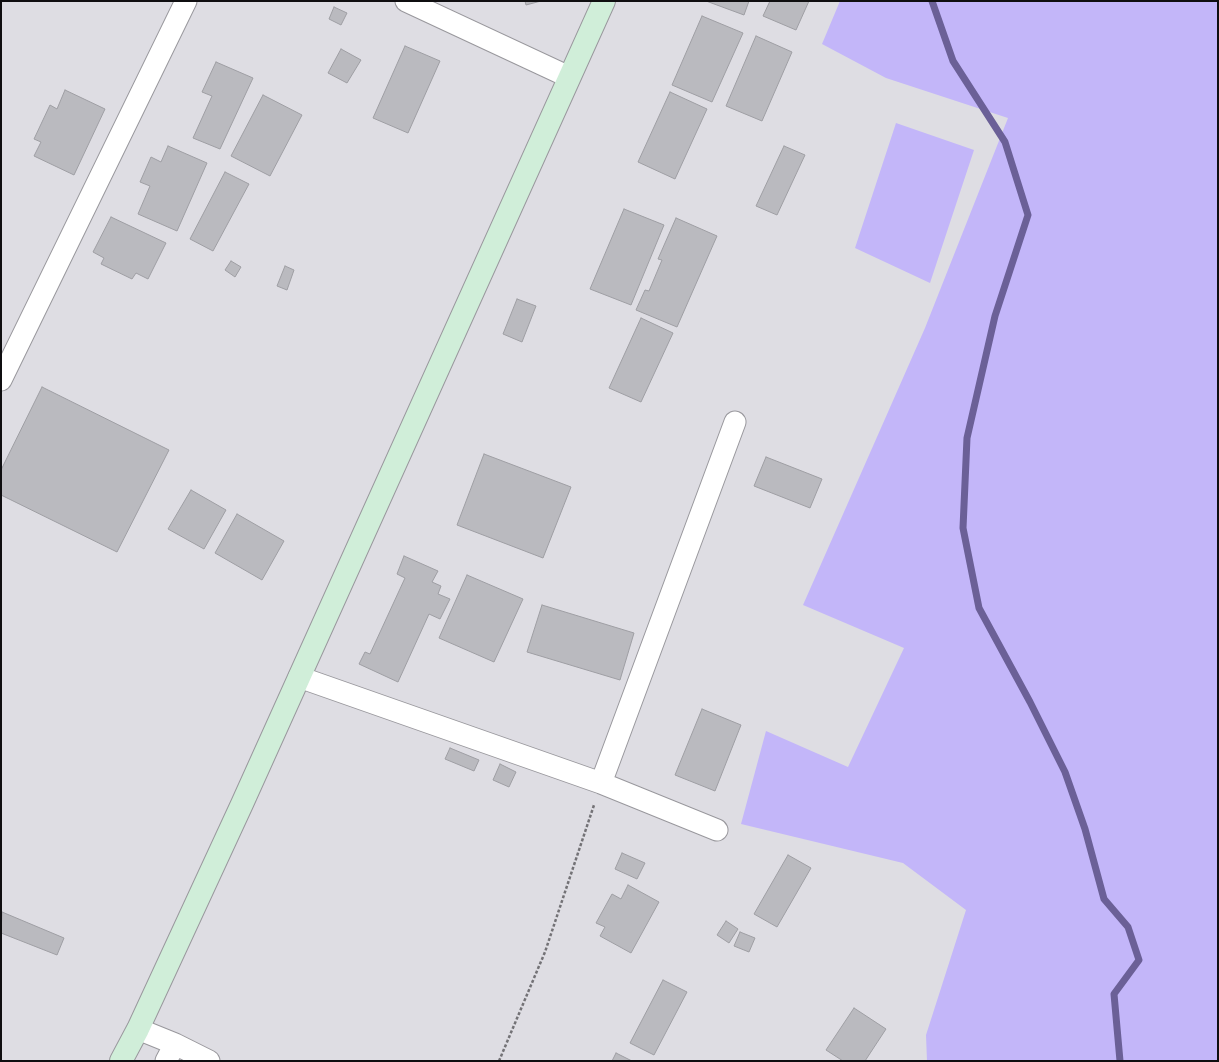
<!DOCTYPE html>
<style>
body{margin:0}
#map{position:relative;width:1219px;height:1062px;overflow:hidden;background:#dedde3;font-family:"IBM Plex Serif",serif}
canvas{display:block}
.frame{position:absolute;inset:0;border:2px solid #0f0e10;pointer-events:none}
</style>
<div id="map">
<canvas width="1219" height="1062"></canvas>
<div class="frame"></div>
</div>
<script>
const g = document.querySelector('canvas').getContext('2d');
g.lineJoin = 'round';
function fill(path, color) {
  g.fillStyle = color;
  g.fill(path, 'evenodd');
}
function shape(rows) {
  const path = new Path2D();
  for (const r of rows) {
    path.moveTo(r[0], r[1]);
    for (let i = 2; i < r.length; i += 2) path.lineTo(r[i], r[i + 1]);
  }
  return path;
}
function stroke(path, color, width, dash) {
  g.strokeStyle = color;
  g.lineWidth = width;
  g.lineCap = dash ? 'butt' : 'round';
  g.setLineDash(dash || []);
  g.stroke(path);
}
fill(shape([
 [840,1,1218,1,1218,1061,927,1061,926,1035,966,910,903,863,741,824,766,731,848,767,904,648,803,605,925,328,1008,118,886,78,822,44],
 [896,123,974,150,930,283,855,248]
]), '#c3b6f9');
stroke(shape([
 [932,1,953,61,1005,142,1028,215,995,316,967,438,963,528,979,608,1030,702,1065,772,1085,829,1104,899,1128,927,1139,960,1114,994,1120,1061]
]), '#6b6097', 7);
const building = shape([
 [525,1,541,1,526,5,525,1],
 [706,1,749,1,744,15,706,1],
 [770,1,809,1,796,30,763,16,770,1],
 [334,7,347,13,341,25,329,19,334,7],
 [702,16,743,33,712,102,672,85,702,16],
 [756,36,792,52,762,121,726,106,756,36],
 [405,46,440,61,408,133,373,118,405,46],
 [341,49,361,60,347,83,328,73,341,49],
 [216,62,253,78,220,149,193,138,212,96,202,92,216,62],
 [65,90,105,109,74,175,34,156,41,142,34,139,50,105,57,109,65,90],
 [670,92,707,109,675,179,638,162,670,92],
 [263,95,302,115,270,176,231,156,263,95],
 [168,146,207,163,177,231,138,214,150,186,140,182,151,157,161,162,168,146],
 [784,146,805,155,777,215,756,206,784,146],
 [225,172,249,184,213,251,190,239,225,172],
 [624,209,664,225,631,305,590,289,624,209],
 [111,217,166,243,148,279,136,273,132,279,101,264,104,258,93,252,111,217],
 [676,218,717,236,677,327,636,310,645,290,649,291,662,260,658,259,676,218],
 [231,261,241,267,235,277,225,270,231,261],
 [285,266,294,270,287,290,277,286,285,266],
 [517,299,536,306,522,342,503,334,517,299],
 [641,318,673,333,641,402,609,388,641,318],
 [42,387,169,450,117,552,1,495,1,470,42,387],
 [484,454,571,487,543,558,457,525,484,454],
 [766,457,822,479,810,508,754,486,766,457],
 [191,490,226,510,204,549,168,529,191,490],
 [237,514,284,541,262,580,215,553,237,514],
 [404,556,438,571,432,582,441,586,438,594,450,599,440,619,429,614,398,682,359,664,365,652,370,654,405,578,397,574,404,556],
 [467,575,523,599,494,662,439,638,467,575],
 [542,605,634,633,620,680,527,652,542,605],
 [702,709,741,725,715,791,675,775,702,709],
 [450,748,479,760,474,771,445,759,450,748],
 [500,764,516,772,509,787,493,780,500,764],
 [622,853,645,863,637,879,615,869,622,853],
 [788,855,811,868,777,927,754,914,788,855],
 [628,885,659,902,631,953,600,936,605,927,596,923,612,894,621,899,628,885],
 [2,912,64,938,57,955,1,933,2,912],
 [726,921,738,929,729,943,717,935,726,921],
 [740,932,755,938,749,952,734,946,740,932],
 [663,980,687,992,654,1055,630,1043,663,980],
 [854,1008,886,1029,865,1061,843,1061,826,1050,854,1008],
 [616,1053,632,1061,612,1061,616,1053]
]);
fill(building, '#bababf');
stroke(building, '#9e9ea3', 1);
const street = shape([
 [406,1,569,77],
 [1,380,186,1],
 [299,677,601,783,717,830],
 [601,783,735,422],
 [138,1029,175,1044,209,1061],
 [166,1061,175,1044]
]);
const secondary = shape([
 [121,1061,138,1029,242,804,604,1]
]);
stroke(street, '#99989d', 23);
stroke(secondary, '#99989d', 24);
stroke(shape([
 [499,1061,545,952,594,805]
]), '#737276', 2.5, [3, 2]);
stroke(street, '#fff', 21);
stroke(secondary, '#d0eed9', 22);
</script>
